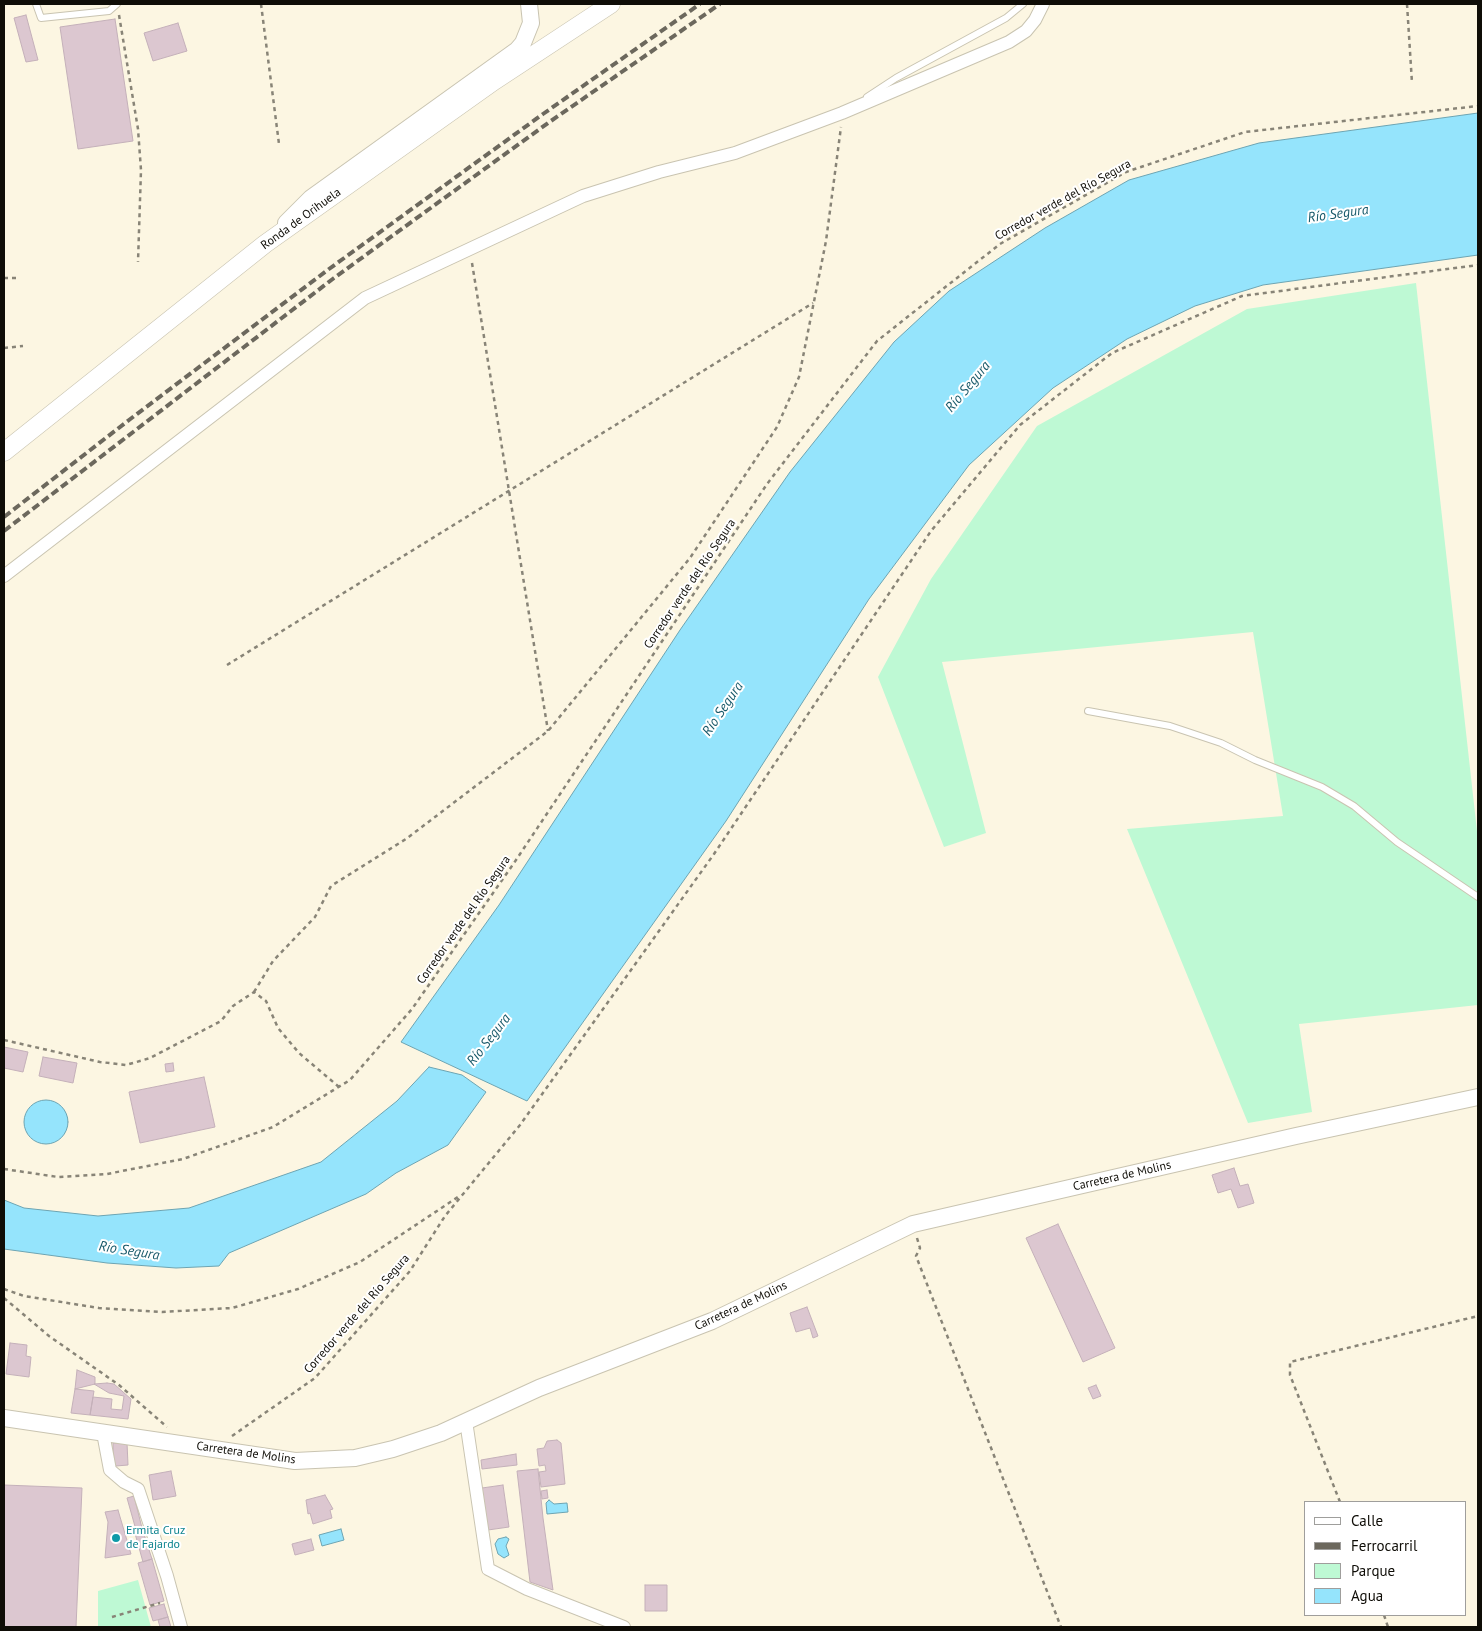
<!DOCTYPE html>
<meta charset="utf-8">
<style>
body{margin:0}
#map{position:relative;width:1482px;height:1631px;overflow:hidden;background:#fcf6e2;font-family:"PT Sans",sans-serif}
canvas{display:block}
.frame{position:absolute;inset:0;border:5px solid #0f0d07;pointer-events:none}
.legend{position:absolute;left:1304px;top:1501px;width:162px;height:115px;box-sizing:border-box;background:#fff;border:1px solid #9f9e9c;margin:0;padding:6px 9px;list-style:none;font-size:15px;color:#0f0d07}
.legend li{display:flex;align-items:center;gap:10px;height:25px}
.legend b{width:25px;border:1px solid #9f9e9c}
</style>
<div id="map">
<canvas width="1482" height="1631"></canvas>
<div class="frame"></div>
<ul class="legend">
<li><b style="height:6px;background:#fff"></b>Calle</li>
<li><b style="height:6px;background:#6c685d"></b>Ferrocarril</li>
<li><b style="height:14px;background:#bef9d4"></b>Parque</li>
<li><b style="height:14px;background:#95e4fc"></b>Agua</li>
</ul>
</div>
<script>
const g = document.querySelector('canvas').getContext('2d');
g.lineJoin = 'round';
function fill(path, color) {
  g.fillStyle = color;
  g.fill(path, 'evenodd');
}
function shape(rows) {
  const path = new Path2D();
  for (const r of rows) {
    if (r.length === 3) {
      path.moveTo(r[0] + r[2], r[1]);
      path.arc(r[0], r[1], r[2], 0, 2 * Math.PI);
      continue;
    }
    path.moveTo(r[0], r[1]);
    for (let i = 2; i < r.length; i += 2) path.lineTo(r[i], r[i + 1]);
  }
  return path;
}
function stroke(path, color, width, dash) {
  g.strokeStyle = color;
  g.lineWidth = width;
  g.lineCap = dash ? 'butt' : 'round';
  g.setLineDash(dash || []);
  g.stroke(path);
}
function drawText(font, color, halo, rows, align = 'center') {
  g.font = font + ' "PT Sans",sans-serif';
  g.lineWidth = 4;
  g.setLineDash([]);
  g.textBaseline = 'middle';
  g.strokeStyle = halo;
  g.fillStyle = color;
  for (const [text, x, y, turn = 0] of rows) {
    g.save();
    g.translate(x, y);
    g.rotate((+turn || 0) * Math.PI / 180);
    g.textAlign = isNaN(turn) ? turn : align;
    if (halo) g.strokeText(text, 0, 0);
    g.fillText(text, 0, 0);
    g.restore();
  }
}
fill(shape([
 [1416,283,1478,840,1478,1005,1299,1024,1312,1112,1248,1123,1127,829,1283,816,1253,632,942,662,986,833,944,847,878,677,931,579,1037,426,1247,309],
 [138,1580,151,1627,98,1627,98,1591]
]), '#bef9d4');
const water = shape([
 [1478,113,1478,255,1263,285,1195,306,1127,339,1053,388,969,465,869,599,726,821,527,1101,401,1042,499,905,680,630,790,472,894,342,949,291,1045,228,1129,180,1259,143,1478,113],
 [429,1067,462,1075,486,1092,448,1145,396,1173,366,1194,229,1253,219,1266,176,1268,107,1263,4,1249,4,1200,24,1208,98,1216,189,1208,321,1162,397,1101,429,1067],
 [46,1122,22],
 [549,1500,554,1504,567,1503,568,1512,547,1514,546,1503,549,1500],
 [341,1529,344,1540,322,1546,319,1535,341,1529],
 [506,1537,509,1539,506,1546,509,1555,504,1558,498,1554,495,1544,498,1539,506,1537]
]);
fill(water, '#95e4fc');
stroke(water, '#6da4b2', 1);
const building = shape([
 [26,15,38,60,26,62,14,18,26,15],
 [115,19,133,141,78,149,60,27,115,19],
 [178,23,187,51,153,61,144,33,178,23],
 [4,1047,28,1052,23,1072,4,1068,4,1047],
 [43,1057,77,1063,73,1083,39,1076,43,1057],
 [173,1063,174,1071,166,1072,165,1064,173,1063],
 [204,1077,215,1127,140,1143,129,1092,204,1077],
 [1234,1168,1240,1186,1248,1184,1254,1203,1238,1208,1231,1189,1218,1193,1212,1175,1234,1168],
 [1058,1224,1115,1348,1083,1362,1026,1238,1058,1224],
 [807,1307,818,1336,813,1338,810,1328,796,1332,790,1313,807,1307],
 [10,1343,27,1345,26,1356,31,1357,29,1377,6,1374,10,1343],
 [77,1370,95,1377,95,1384,75,1389,77,1370],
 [107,1383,114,1384,131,1399,128,1419,90,1415,93,1397,112,1399,111,1409,122,1410,124,1396,109,1393,94,1384,107,1383],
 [1096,1385,1101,1396,1093,1399,1088,1388,1096,1385],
 [75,1389,94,1391,90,1415,71,1413,75,1389],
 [557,1440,561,1443,565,1484,541,1487,539,1472,546,1471,545,1465,539,1466,537,1449,544,1448,547,1441,557,1440],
 [127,1442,128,1465,116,1466,113,1461,113,1443,127,1442],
 [516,1454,517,1465,482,1469,481,1460,516,1454],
 [538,1469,543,1518,553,1590,530,1582,517,1471,538,1469],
 [171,1471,176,1496,153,1500,149,1475,171,1471],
 [4,1485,82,1488,76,1627,4,1627,4,1485],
 [503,1485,509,1527,488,1530,482,1488,503,1485],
 [547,1490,548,1498,542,1499,541,1491,547,1490],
 [325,1495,333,1509,330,1510,332,1518,313,1524,310,1513,308,1514,306,1500,325,1495],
 [134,1496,142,1528,136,1530,127,1498,134,1496],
 [118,1510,131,1554,105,1558,108,1522,105,1512,118,1510],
 [142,1528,152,1559,143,1562,134,1530,142,1528],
 [311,1539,314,1550,295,1555,292,1544,311,1539],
 [152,1559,164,1601,150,1605,138,1563,152,1559],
 [645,1585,667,1585,667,1611,645,1611,645,1585],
 [164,1604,168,1617,153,1621,149,1608,164,1604],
 [168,1617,171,1627,160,1627,158,1620,168,1617]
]);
fill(building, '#dcc7d0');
stroke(building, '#c4b0b9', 1);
const service = shape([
 [36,4,41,18,109,11,117,4],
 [867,97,896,78,1006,18,1023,4],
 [1088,711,1170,726,1221,743,1255,760,1322,787,1354,806,1397,842,1478,897]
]);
const minor = shape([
 [4,576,365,298,583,196,659,172,735,153,842,113,1009,42,1026,31,1035,20,1043,4],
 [466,1421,488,1569,527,1589,624,1627],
 [103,1433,110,1470,124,1482,138,1489,167,1576,181,1627]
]);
const tertiary = shape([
 [286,223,311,198,517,50,523,43,531,23,529,4],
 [4,1418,295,1461,355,1458,393,1449,441,1433,539,1388,712,1321,913,1224,1296,1136,1478,1097]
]);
const secondary = shape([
 [4,452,265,244,494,81,611,4]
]);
stroke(service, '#c9c4b1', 8);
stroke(minor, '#c9c4b1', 14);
stroke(tertiary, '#c9c4b1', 18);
stroke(secondary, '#c9c4b1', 19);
stroke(shape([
 [261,4,279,144],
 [1407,4,1412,83],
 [119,15,138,129,141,170,138,262],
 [472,263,548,731],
 [4,278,18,278],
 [4,348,23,346],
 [227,665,813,303],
 [254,992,273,961,315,917,331,886,406,839,548,731,690,558,777,427,799,377,826,241,841,127],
 [4,1040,100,1062,126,1065,150,1058,221,1021,233,1006,254,992,266,1001,278,1028,299,1053,339,1087],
 [4,1169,58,1177,107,1174,183,1159,273,1127,350,1080,412,1009,514,863,767,484,877,341,1000,244,1126,172,1245,132,1478,106],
 [917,1238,920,1248,916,1256,1061,1627],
 [4,1289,24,1296,99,1308,162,1312,232,1308,298,1289,360,1262,461,1195],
 [4,1298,49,1336,119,1385,167,1427],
 [232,1436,315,1378,410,1271,445,1216,520,1125,714,854,931,531,1020,425,1112,353,1242,296,1478,265],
 [1340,1502,1290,1375,1290,1362,1478,1316],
 [1384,1615,1388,1627],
 [112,1617,160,1603]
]), '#888477', 2.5, [4, 4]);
stroke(service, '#fff', 6);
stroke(minor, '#fff', 12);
stroke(tertiary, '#fff', 16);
stroke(secondary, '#fff', 18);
stroke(shape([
 [4,517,129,420,329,269,543,114,700,4],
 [4,531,334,278,548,123,720,4]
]), '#6c685d', 4, [8, 4]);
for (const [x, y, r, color] of [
 [116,1538,5,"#0f9aa8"]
]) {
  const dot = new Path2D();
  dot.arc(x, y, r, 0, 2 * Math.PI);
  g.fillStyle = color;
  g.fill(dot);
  stroke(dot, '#fff', 2);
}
drawText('12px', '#0f0d07', '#fff', [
 ["Corredor verde del Río Segura",1063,200,-29],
 ["Ronda de Orihuela",301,219,-36],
 ["Corredor verde del Río Segura",690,584,-56],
 ["Corredor verde del Río Segura",464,920,-55],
 ["Carretera de Molins",1122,1176,-13],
 ["Carretera de Molins",741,1306,-25],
 ["Corredor verde del Río Segura",357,1314,-49],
 ["Carretera de Molins",246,1453,8]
]);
drawText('12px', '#0d838f', '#fff', [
 ["Ermita Cruz",126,1531],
 ["de Fajardo",126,1545]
], 'left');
drawText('italic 14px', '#195a6b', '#fff', [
 ["Río Segura",1338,214,-8],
 ["Río Segura",968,387,-50],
 ["Río Segura",723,709,-56],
 ["Río Segura",489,1040,-52],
 ["Río Segura",129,1251,9]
]);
</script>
